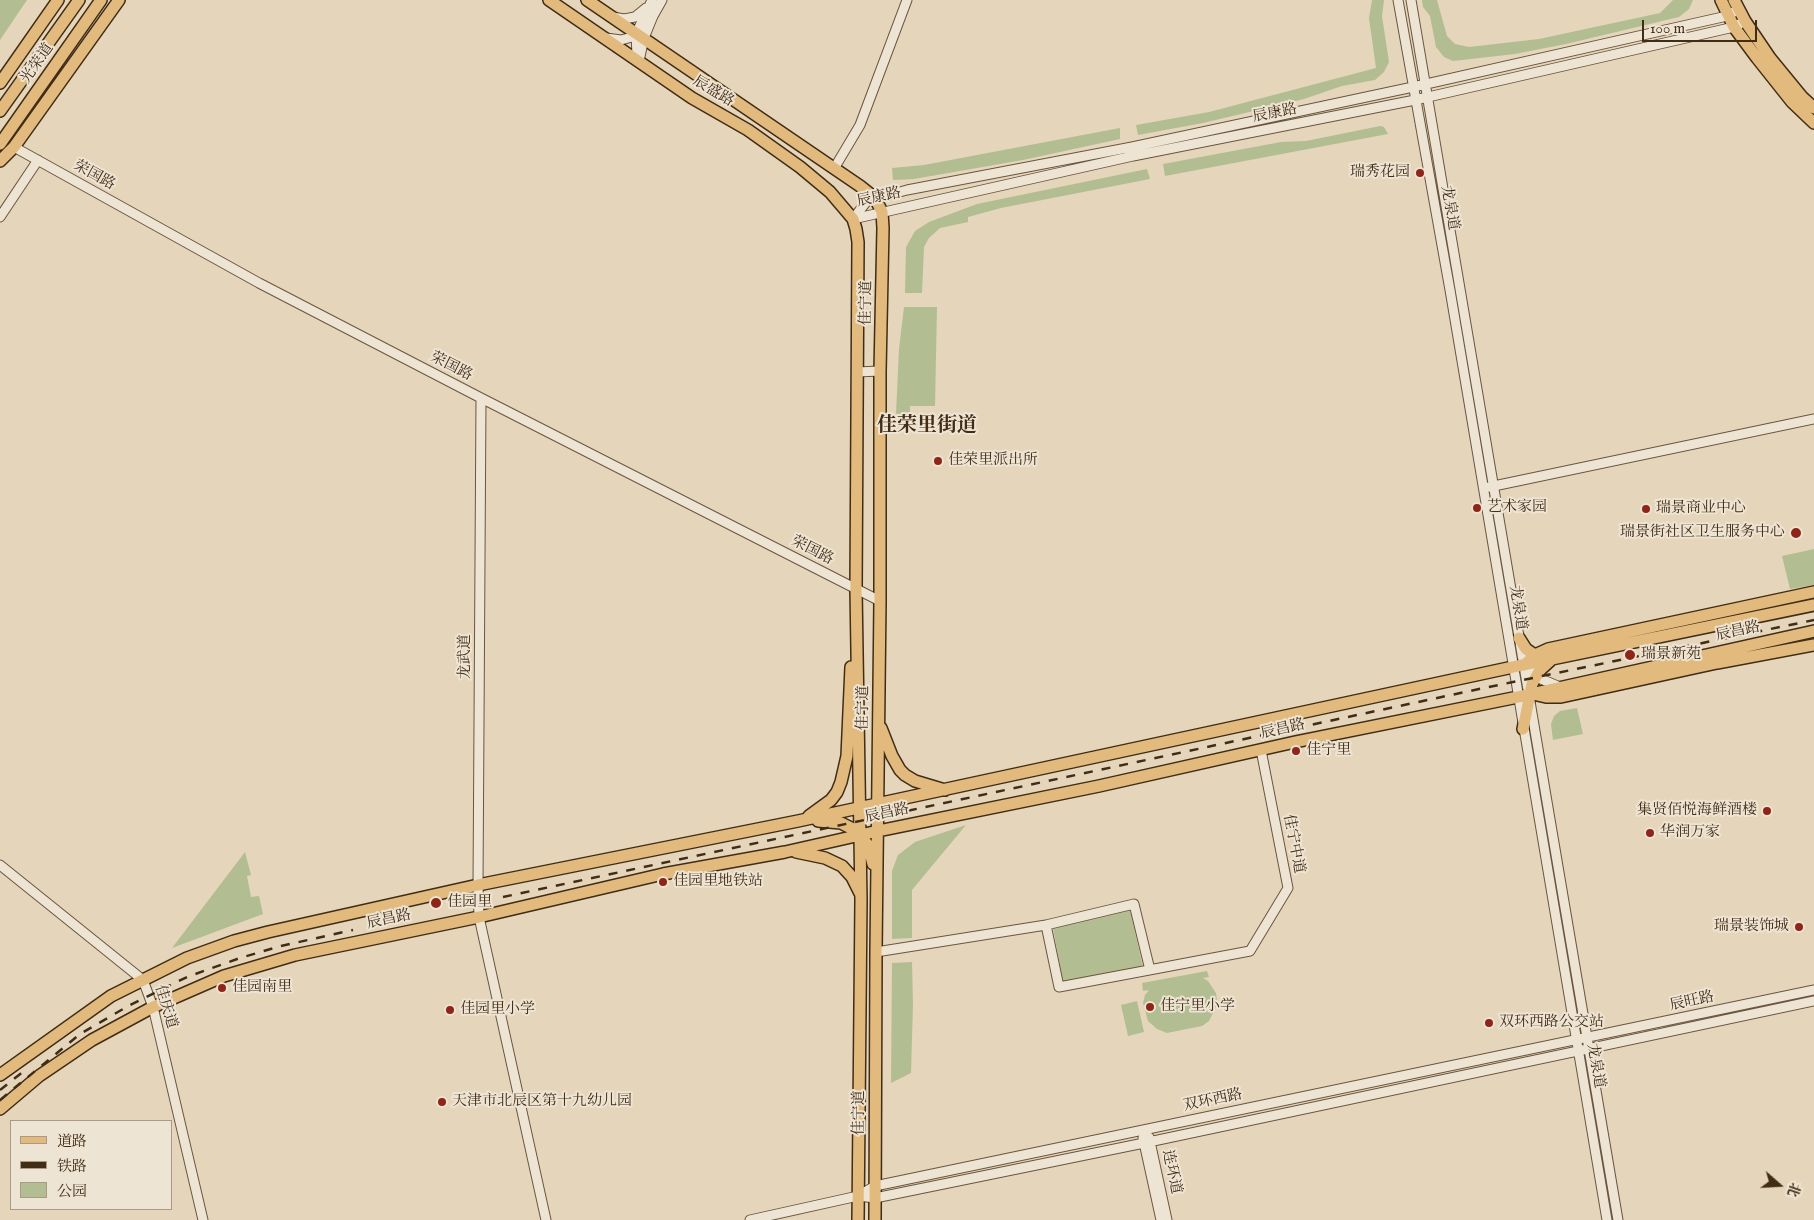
<!DOCTYPE html>
<meta charset="utf-8">
<style>
body{margin:0}
#map{position:relative;width:1814px;height:1220px;overflow:hidden;background:#e5d5bb;font-family:"IM FELL English","Noto Serif SC",serif}
canvas{display:block}
.legend{position:absolute;left:10px;top:1120px;width:162px;height:90px;box-sizing:border-box;background:#eee4d3;border:1px solid #a99a87;margin:0;padding:6px 9px;list-style:none;font-size:15px;color:#412c16}
.legend li{display:flex;align-items:center;gap:10px;height:25px}
.legend b{width:25px;border:1px solid #a99a87}
.north{position:absolute;left:1754px;top:1160px;width:50px;height:50px;-webkit-text-stroke:4px #eee4d3;paint-order:stroke;rotate:109deg;font-size:14px;font-weight:700;line-height:20px;text-align:center;color:#412c16}
.north::after{content:'';display:block;margin:auto;width:18px;height:22px;background:#412c16;clip-path:polygon(50% 0,100% 100%,50% 72%,0 100%)}
.scale{position:absolute;left:1642px;top:20px;width:115px;height:22px;box-sizing:border-box;border:2px solid #412c16;border-top:0;padding-left:6px;font-size:15px;line-height:18px;white-space:nowrap;color:#412c16;-webkit-text-stroke:4px #eee4d3;paint-order:stroke}
</style>
<div id="map">
<canvas width="1814" height="1220"></canvas>
<ul class="legend">
<li><b style="height:6px;background:#e2ba7e"></b>道路</li>
<li><b style="height:6px;background:#412c16"></b>铁路</li>
<li><b style="height:14px;background:#b2be92"></b>公园</li>
</ul>
<div class="north">北</div>
<div class="scale">100 m</div>
</div>
<script>
const g = document.querySelector('canvas').getContext('2d');
g.lineJoin = 'round';
function fill(path, color) {
  g.fillStyle = color;
  g.fill(path, 'evenodd');
}
function shape(rows) {
  const path = new Path2D();
  for (const r of rows) {
    path.moveTo(r[0], r[1]);
    for (let i = 2; i < r.length; i += 2) path.lineTo(r[i], r[i + 1]);
  }
  return path;
}
function stroke(path, color, width, dash) {
  g.strokeStyle = color;
  g.lineWidth = width;
  g.lineCap = dash ? 'butt' : 'round';
  g.setLineDash(dash || []);
  g.stroke(path);
}
function drawText(font, color, halo, rows, align = 'center') {
  g.font = font + ' "IM FELL English","Noto Serif SC",serif';
  g.lineWidth = 4;
  g.setLineDash([]);
  g.textBaseline = 'middle';
  g.strokeStyle = halo;
  g.fillStyle = color;
  for (const [text, x, y, turn = 0] of rows) {
    g.save();
    g.translate(x, y);
    g.rotate((+turn || 0) * Math.PI / 180);
    g.textAlign = isNaN(turn) ? turn : align;
    if (halo) g.strokeText(text, 0, 0);
    g.fillText(text, 0, 0);
    g.restore();
  }
}
fill(shape([
 [0,0,27,0,0,40],
 [1372,0,1384,0,1382,16,1389,62,1384,72,1375,80,1342,86,1304,99,1203,123,1138,135,1136,125,1209,112,1376,68,1369,18],
 [1422,0,1437,0,1447,36,1455,44,1469,47,1539,39,1660,13,1673,0,1693,0,1689,9,1679,17,1566,44,1515,54,1453,61,1444,57,1436,47,1430,16,1423,7],
 [1380,126,1384,127,1388,134,1165,176,1163,164,1281,142,1306,141],
 [1120,128,1120,139,1023,160,914,179,893,180,892,168,924,165],
 [1147,169,1150,179,1001,208,968,217,968,222,940,228,929,238,924,247,922,293,905,293,906,247,915,231,929,222,977,204],
 [904,307,937,307,935,406,910,406,910,413,896,414,899,349],
 [1814,549,1814,585,1790,589,1782,556],
 [1577,708,1583,734,1553,740,1551,724,1554,716,1560,711],
 [966,825,912,890,912,938,892,939,892,871,898,855,915,842],
 [245,852,251,875,247,876,251,897,259,896,263,914,172,948],
 [1130,910,1143,967,1063,982,1053,928],
 [912,962,913,1004,911,1073,891,1083,892,963],
 [1207,971,1209,977,1203,978,1208,981,1216,993,1217,1000,1216,1007,1209,1021,1202,1026,1167,1033,1157,1029,1148,1021,1143,1003,1145,995,1149,990,1143,991,1142,983],
 [1137,1001,1144,1032,1128,1036,1121,1005]
]), '#b2be92');
const minor = shape([
 [1398,0,1450,290,1607,1220],
 [1411,0,1618,1220],
 [613,17,624,19,635,17,646,8],
 [606,38,621,40,632,37,638,32],
 [637,56,636,34,652,0],
 [639,61,644,38,653,16,662,0],
 [14,147,259,283,481,398,880,601],
 [835,167,860,125,907,0],
 [0,217,38,160],
 [853,219,867,201,907,190,1132,147,1413,87,1727,16,1739,9],
 [853,219,1133,156,1415,100,1734,27,1745,21],
 [857,372,880,371],
 [481,398,478,885,479,917,546,1220],
 [1489,487,1814,419],
 [1523,664,1541,679,1560,687],
 [0,865,143,980,153,1007,203,1220],
 [1046,925,1059,987,1250,951,1288,888,1261,750],
 [876,952,1046,925,1134,904,1150,970],
 [1149,1137,1167,1220],
 [1143,1138,1161,1220],
 [858,1196,875,1186,1814,990],
 [750,1220,858,1196,875,1198,1144,1143,1814,1001]
]);
const major = shape([
 [549,0,692,98,748,130,800,167,830,192,853,219,856,229,858,242,856,589,861,900,858,1220],
 [587,0,860,186,875,198,882,212,883,228,880,371,880,601,876,952,875,1220],
 [1721,0,1734,27,1757,58,1792,102,1814,123],
 [1734,0,1745,21,1770,58,1802,97,1814,108],
 [0,83,58,0],
 [0,111,79,0],
 [0,144,101,0],
 [0,161,14,147,119,0],
 [1519,638,1526,649,1539,658],
 [1524,665,1537,654,1548,649,1814,592],
 [1533,694,1546,697,1561,697,1717,663,1814,645],
 [881,728,892,756,900,770,905,775,915,781,945,790],
 [1523,729,1532,684,1540,670,1551,660],
 [809,816,831,800,837,792,841,782,847,756,851,667],
 [818,821,841,823,855,830,868,845,873,864],
 [796,852,825,858,842,866,852,877,860,893],
 [0,1075,111,996,187,958,234,941,268,932,478,885,798,821,1513,667,1814,605],
 [0,1109,39,1076,92,1040,153,1007,224,976,295,955,479,917,663,874,785,852,878,831,1099,786,1295,742,1518,697,1814,631]
]);
stroke(minor, '#6a563f', 11);
stroke(major, '#412c16', 14);
stroke(minor, '#eee4d3', 9);
stroke(major, '#e2ba7e', 11);
stroke(shape([
 [503,897,1484,688,1814,620],
 [0,1090,24,1071],
 [0,1100,80,1034,130,1005,187,977,240,958,281,946,353,930]
]), '#412c16', 2.5, [9, 9]);
for (const [x, y, r, color] of [
 [1420,173,5,"#8f2418"],
 [938,461,5,"#8f2418"],
 [1477,508,5,"#8f2418"],
 [1646,509,5,"#8f2418"],
 [1796,533,6,"#8f2418"],
 [1630,655,6,"#8f2418"],
 [1296,751,5,"#8f2418"],
 [1767,811,5,"#8f2418"],
 [1650,833,5,"#8f2418"],
 [663,882,5,"#8f2418"],
 [436,903,6,"#8f2418"],
 [1799,927,5,"#8f2418"],
 [222,988,5,"#8f2418"],
 [1150,1007,5,"#8f2418"],
 [450,1010,5,"#8f2418"],
 [1489,1023,5,"#8f2418"],
 [442,1102,5,"#8f2418"]
]) {
  const dot = new Path2D();
  dot.arc(x, y, r, 0, 2 * Math.PI);
  g.fillStyle = color;
  g.fill(dot);
  stroke(dot, '#eee4d3', 2);
}
drawText('15px', '#412c16', '#eee4d3', [
 ["光荣道",38,64,-55],
 ["辰盛路",713,92,31],
 ["辰康路",1275,114,-11],
 ["荣国路",94,176,29],
 ["辰康路",879,198,-12],
 ["龙泉道",1449,208,80],
 ["佳宁道",867,303,-89],
 ["荣国路",451,367,27],
 ["荣国路",812,551,27],
 ["龙泉道",1517,608,81],
 ["辰昌路",1738,632,-12],
 ["龙武道",466,657,-90],
 ["佳宁道",864,708,-89],
 ["辰昌路",1283,730,-13],
 ["辰昌路",887,814,-12],
 ["佳宁中道",1293,844,79],
 ["辰昌路",389,920,-12],
 ["辰旺路",1692,1002,-12],
 ["佳庆道",165,1007,73],
 ["龙泉道",1595,1066,80],
 ["双环西路",1213,1101,-12],
 ["佳宁道",860,1113,-90],
 ["连环道",1171,1172,78]
]);
drawText('15px', '#412c16', '#eee4d3', [
 ["瑞秀花园",1410,173,"right"],
 ["佳荣里派出所",948,461],
 ["艺术家园",1487,508],
 ["瑞景商业中心",1656,509],
 ["瑞景街社区卫生服务中心",1785,533,"right"],
 ["瑞景新苑",1641,655],
 ["佳宁里",1306,751],
 ["集贤佰悦海鲜酒楼",1757,811,"right"],
 ["华润万家",1660,833],
 ["佳园里地铁站",673,882],
 ["佳园里",447,903],
 ["瑞景装饰城",1789,927,"right"],
 ["佳园南里",232,988],
 ["佳宁里小学",1160,1007],
 ["佳园里小学",460,1010],
 ["双环西路公交站",1499,1023],
 ["天津市北辰区第十九幼儿园",452,1102]
], 'left');
drawText('bold 20px', '#412c16', '#eee4d3', [
 ["佳荣里街道",927,427]
]);
</script>
